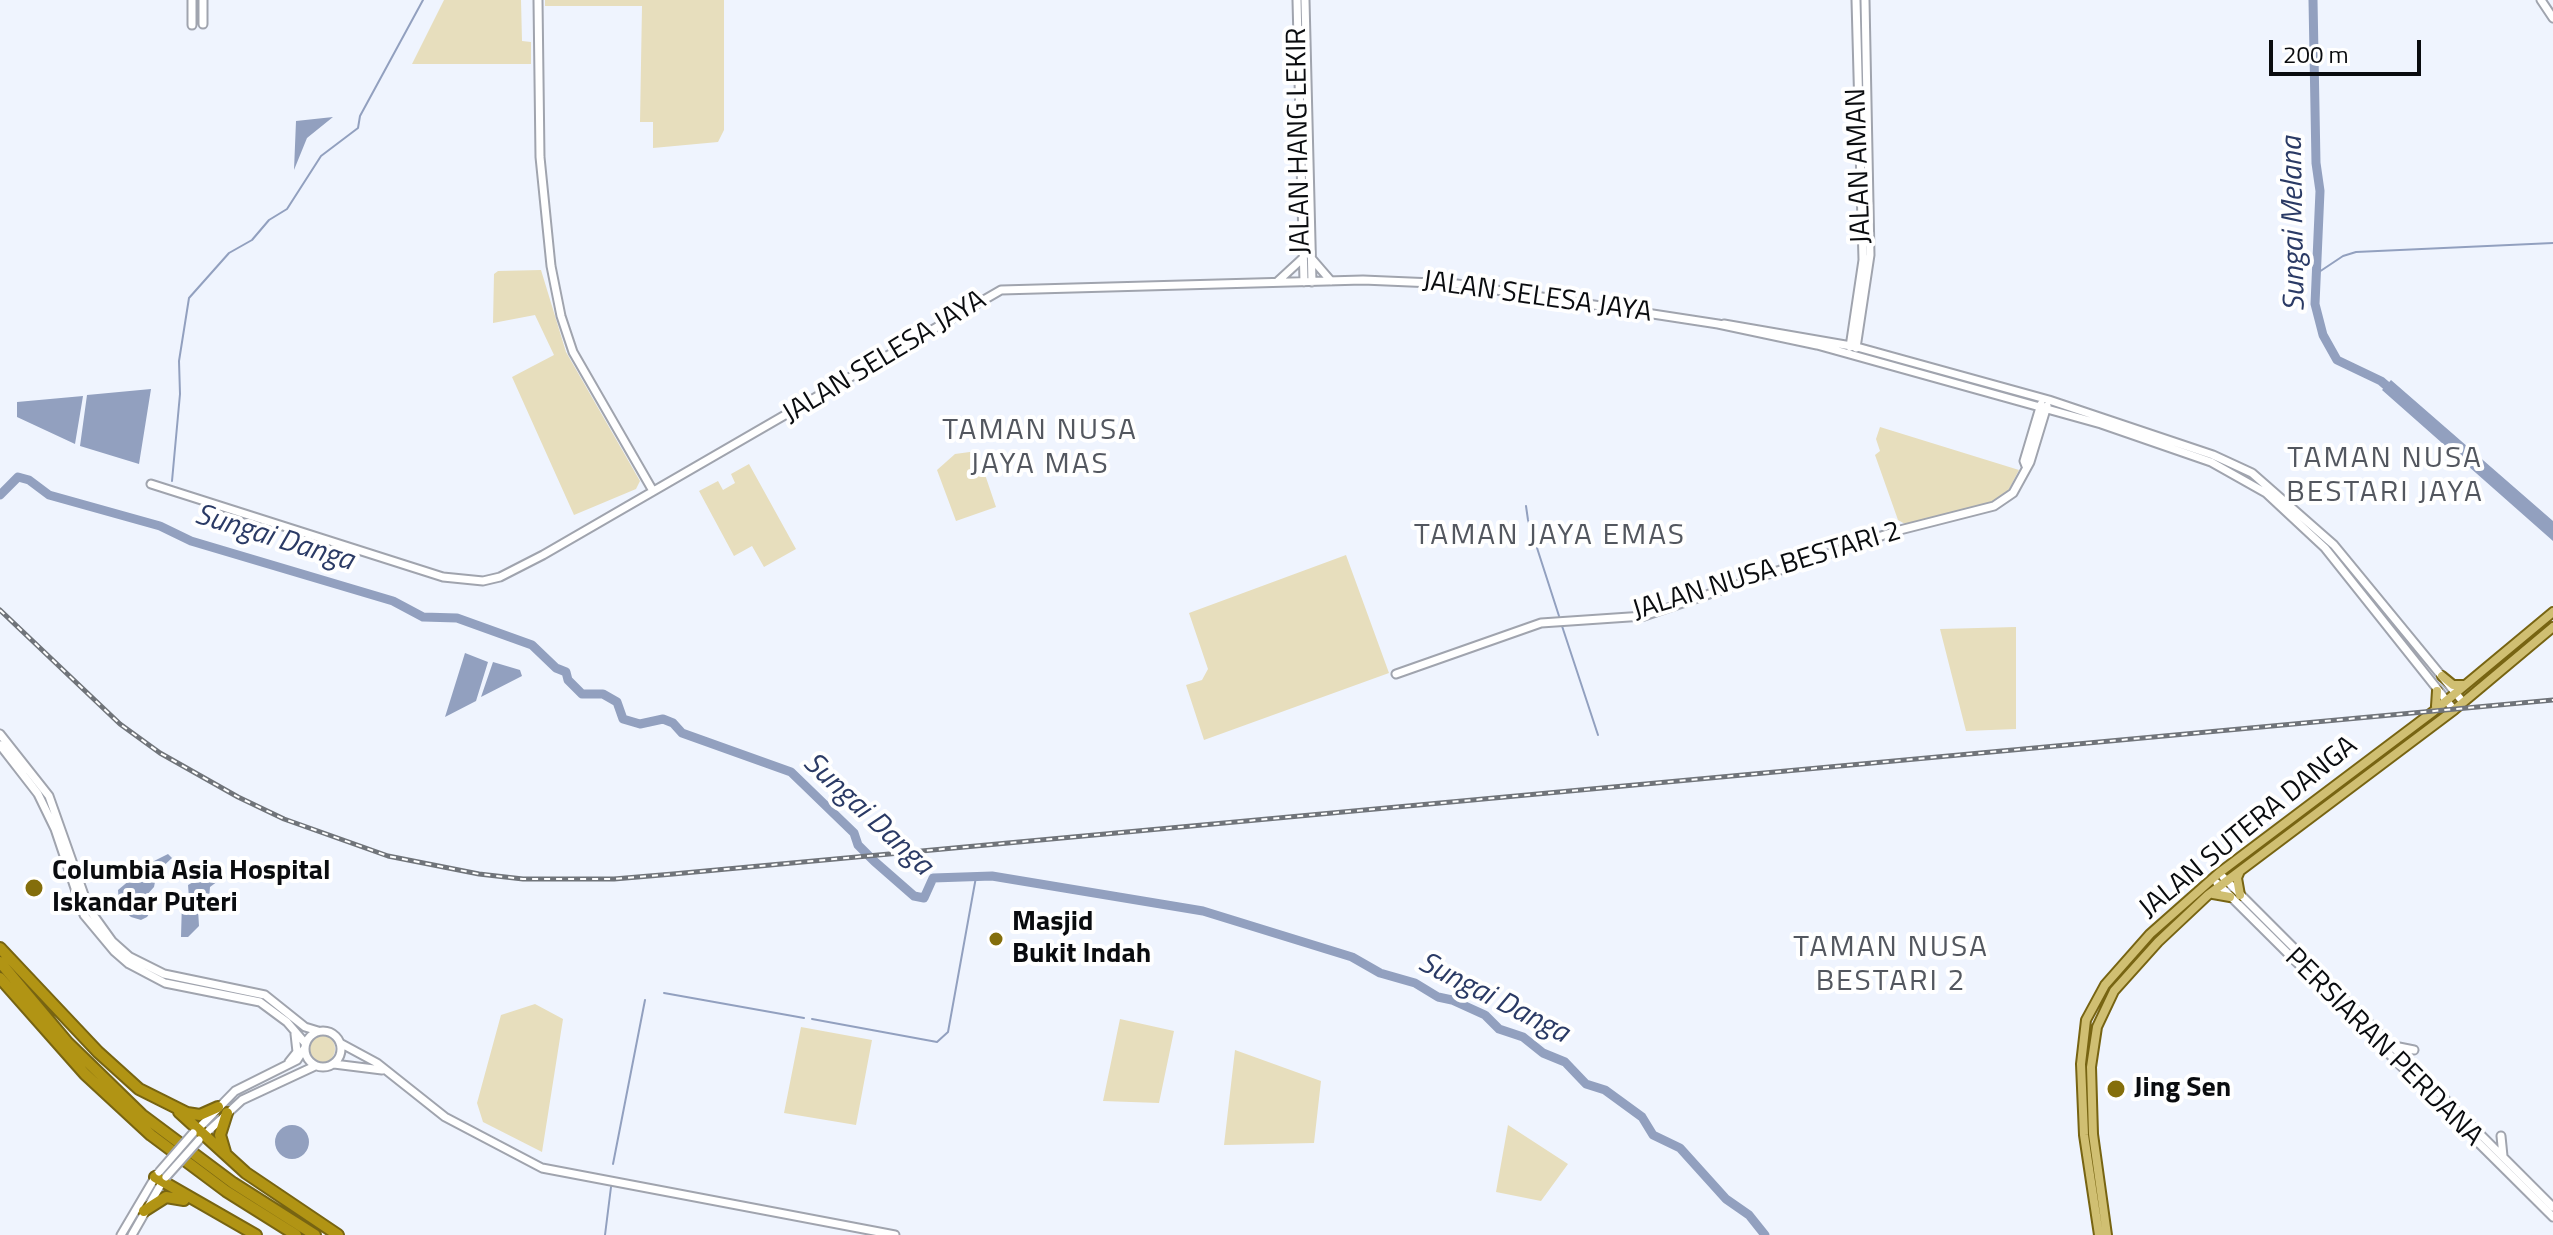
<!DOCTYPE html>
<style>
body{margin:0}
#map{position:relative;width:2553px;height:1235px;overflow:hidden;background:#eff4fe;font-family:"Titillium Web",sans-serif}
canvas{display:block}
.scale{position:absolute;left:2269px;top:40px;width:152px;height:36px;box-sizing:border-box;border:4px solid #0a0c0f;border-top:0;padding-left:10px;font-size:24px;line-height:28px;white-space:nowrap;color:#0a0c0f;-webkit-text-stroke:6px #fff;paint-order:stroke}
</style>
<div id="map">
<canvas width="2553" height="1235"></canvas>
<div class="scale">200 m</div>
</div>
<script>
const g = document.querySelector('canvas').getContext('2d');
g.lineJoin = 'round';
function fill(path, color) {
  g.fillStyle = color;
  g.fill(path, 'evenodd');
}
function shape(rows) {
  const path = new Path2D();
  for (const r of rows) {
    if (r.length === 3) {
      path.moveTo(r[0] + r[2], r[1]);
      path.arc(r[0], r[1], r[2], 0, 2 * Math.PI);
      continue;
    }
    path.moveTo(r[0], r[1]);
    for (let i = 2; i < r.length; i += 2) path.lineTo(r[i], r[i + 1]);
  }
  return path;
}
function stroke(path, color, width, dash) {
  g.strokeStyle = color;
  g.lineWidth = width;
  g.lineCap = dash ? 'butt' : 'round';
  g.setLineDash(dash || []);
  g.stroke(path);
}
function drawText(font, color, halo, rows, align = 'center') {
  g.font = font + ' "Titillium Web",sans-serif';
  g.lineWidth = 8;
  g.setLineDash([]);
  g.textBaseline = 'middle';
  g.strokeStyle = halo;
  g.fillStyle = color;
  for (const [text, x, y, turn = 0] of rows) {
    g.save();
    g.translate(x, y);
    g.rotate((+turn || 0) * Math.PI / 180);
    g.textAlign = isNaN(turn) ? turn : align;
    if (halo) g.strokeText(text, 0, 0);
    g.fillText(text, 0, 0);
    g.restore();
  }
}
fill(shape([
 [444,0,521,0,522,41,531,42,531,64,412,64],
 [545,0,724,0,724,130,718,142,653,148,653,122,640,122,642,6,545,6],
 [541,270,566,352,640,481,636,489,574,515,512,377,554,355,535,315,493,323,494,274,498,271],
 [1880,427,2019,470,2008,491,1994,502,1905,524,1898,520,1875,455,1880,451,1876,439],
 [977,451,996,507,956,521,937,470,955,454],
 [749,464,796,549,764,567,752,546,734,556,699,491,718,481,723,490,735,483,731,474],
 [1346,555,1389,673,1204,740,1186,685,1202,680,1208,669,1189,613],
 [2016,627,2016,729,1966,731,1940,629],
 [535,1004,563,1019,542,1152,483,1122,477,1103,501,1015],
 [1120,1019,1174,1031,1159,1103,1103,1101],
 [801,1027,872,1040,856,1125,784,1113],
 [321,1049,14],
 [1235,1050,1321,1081,1314,1143,1224,1145],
 [1508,1125,1568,1164,1541,1201,1496,1192]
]), '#e7debd');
fill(shape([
 [333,117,307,138,294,170,296,121],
 [2391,380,2553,521,2553,541,2382,390],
 [151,389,139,464,80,446,87,395],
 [83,396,75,444,17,417,17,402],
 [465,653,488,662,476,701,445,717],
 [493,662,520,670,522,676,481,697],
 [168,854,172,858,157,872,154,887,145,897,151,911,147,917,141,920,131,917,119,906,118,890,137,874,146,872,150,863],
 [213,871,218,881,210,887,209,899,198,909,199,926,188,937,181,937,182,901,189,898,188,885],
 [292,1142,17]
]), '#92a0bf');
stroke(shape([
 [2316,274,2343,256,2356,252,2553,243],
 [172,481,180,394,179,361,189,298,229,253,252,240,269,220,287,209,321,156,358,128,360,116,423,0],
 [1526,506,1528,520,1559,616],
 [1562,626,1598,735],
 [664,993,804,1018],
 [812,1019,937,1042,948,1032,976,877],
 [613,1164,645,1000],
 [605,1235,611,1187]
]), '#92a0bf', 2);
stroke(shape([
 [2313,0,2316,163,2320,191,2315,304,2323,335,2337,360,2381,381,2395,393],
 [0,495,18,477,29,480,49,495,160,526,191,541,393,601,423,617,457,618,532,645,556,668,566,672,568,680,582,694,603,694,617,702,623,719,640,724,663,719,673,723,682,733,791,772,854,833,858,845,874,861,914,896,924,898,933,878,992,876,1203,911,1352,957,1380,973,1415,983,1438,997,1452,1000,1485,1015,1499,1029,1523,1037,1543,1053,1565,1062,1586,1084,1605,1090,1642,1117,1653,1135,1680,1148,1726,1199,1749,1215,1765,1235]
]), '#92a0bf', 9);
const secondary = shape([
 [538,0,540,157,551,266,561,316,573,352,653,491],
 [1297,0,1304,282],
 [1305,0,1312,282],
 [2541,0,2553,18],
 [203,24,203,0],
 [192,25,192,0],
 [1312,259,1331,281],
 [1277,282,1303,258],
 [1724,324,1857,347,2049,400,2213,455,2252,473,2334,545,2463,702],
 [1850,347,1863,260,1856,0],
 [1856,348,1870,255,1865,0],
 [2026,466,2024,461,2041,404],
 [151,484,443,577,483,581,500,577,543,555,1001,290,1363,280,1457,284,1718,324,1817,345,2101,424,2211,462,2266,493,2325,548,2454,710],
 [1396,674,1541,623,1644,616,1896,531,1994,506,2013,493,2030,462,2047,406],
 [0,734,49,796,89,909,112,941,130,957,164,974,265,995,305,1027,318,1031],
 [0,745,38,794,55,829,84,915,114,951,129,964,165,983,260,1002,287,1022,305,1043],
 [2223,877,2553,1207],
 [2217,883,2553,1217],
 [323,1049,18],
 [340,1043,377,1063,445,1117,542,1168,895,1235],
 [2394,1046,2414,1050],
 [289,1062,297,1052,295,1034],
 [334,1064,382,1070],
 [195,1132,235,1091,297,1060,304,1049],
 [203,1136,242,1100,315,1066],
 [2501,1136,2503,1156],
 [121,1235,157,1174],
 [132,1235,164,1179]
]);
const primary = shape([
 [2442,676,2453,685,2463,685],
 [2436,706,2437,691],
 [2213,894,2230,897],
 [2240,895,2237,878,2240,871],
 [2099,1235,2084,1135,2081,1064,2086,1020,2105,985,2150,934,2219,873,2434,711,2553,612],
 [2107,1235,2093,1134,2091,1067,2097,1027,2114,991,2158,942,2208,895,2454,710,2553,627]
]);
const highway = shape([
 [0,948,98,1052,139,1089,187,1113,200,1115,218,1107],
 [0,962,67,1042,142,1115,233,1183,315,1235],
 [0,978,85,1074,151,1135,226,1191,296,1235],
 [179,1112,246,1173,338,1235],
 [225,1152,220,1135,227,1113],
 [155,1177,256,1235],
 [144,1211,166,1197,184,1200]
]);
stroke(secondary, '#a0a4ae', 11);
stroke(primary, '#776412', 12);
stroke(highway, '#776412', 14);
stroke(secondary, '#fff', 7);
stroke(primary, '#d0bf72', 8);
stroke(highway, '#b19414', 10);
const rail = shape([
 [0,610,120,724,160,753,238,797,284,819,388,856,479,874,523,879,614,879,673,874,2553,700]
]);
stroke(rail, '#70747a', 5);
stroke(rail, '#fff', 2, [6]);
const secondaryBridge = shape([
 [159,1172,193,1133],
 [166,1177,199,1140]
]);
stroke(secondaryBridge, '#a0a4ae', 11, []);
stroke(secondaryBridge, '#fff', 7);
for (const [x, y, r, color] of [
 [34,888,10,"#846e0b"],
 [996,939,8,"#846e0b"],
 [2116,1089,10,"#846e0b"]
]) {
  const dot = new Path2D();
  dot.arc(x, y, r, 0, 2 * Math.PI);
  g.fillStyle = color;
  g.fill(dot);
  stroke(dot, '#fff', 3);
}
drawText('28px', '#0a0c0f', '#fff', [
 ["JALAN HANG LEKIR",1300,141,-91],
 ["JALAN AMAN",1860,166,-92],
 ["JALAN SELESA JAYA",1537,298,8],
 ["JALAN SELESA JAYA",885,358,-31],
 ["JALAN NUSA BESTARI 2",1767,572,-17],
 ["JALAN SUTERA DANGA",2249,828,-39],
 ["PERSIARAN PERDANA",2383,1048,45]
]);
drawText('bold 28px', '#0a0c0f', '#fff', [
 ["Columbia Asia Hospital",52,872],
 ["Iskandar Puteri",52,904],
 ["Masjid",1012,923],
 ["Bukit Indah",1012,955],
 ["Jing Sen",2134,1089]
], 'left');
drawText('italic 30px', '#2a3a65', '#fff', [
 ["Sungai Melana",2295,224,-91],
 ["Sungai Danga",274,539,17],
 ["Sungai Danga",867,815,43],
 ["Sungai Danga",1493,999,27]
]);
g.letterSpacing = '2px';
drawText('30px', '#53575f', '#fff', [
 ["TAMAN NUSA",1040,432],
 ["JAYA MAS",1040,466],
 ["TAMAN NUSA",2385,460],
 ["BESTARI JAYA",2385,494],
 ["TAMAN JAYA EMAS",1550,537],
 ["TAMAN NUSA",1891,949],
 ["BESTARI 2",1891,983]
]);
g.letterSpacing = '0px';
</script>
